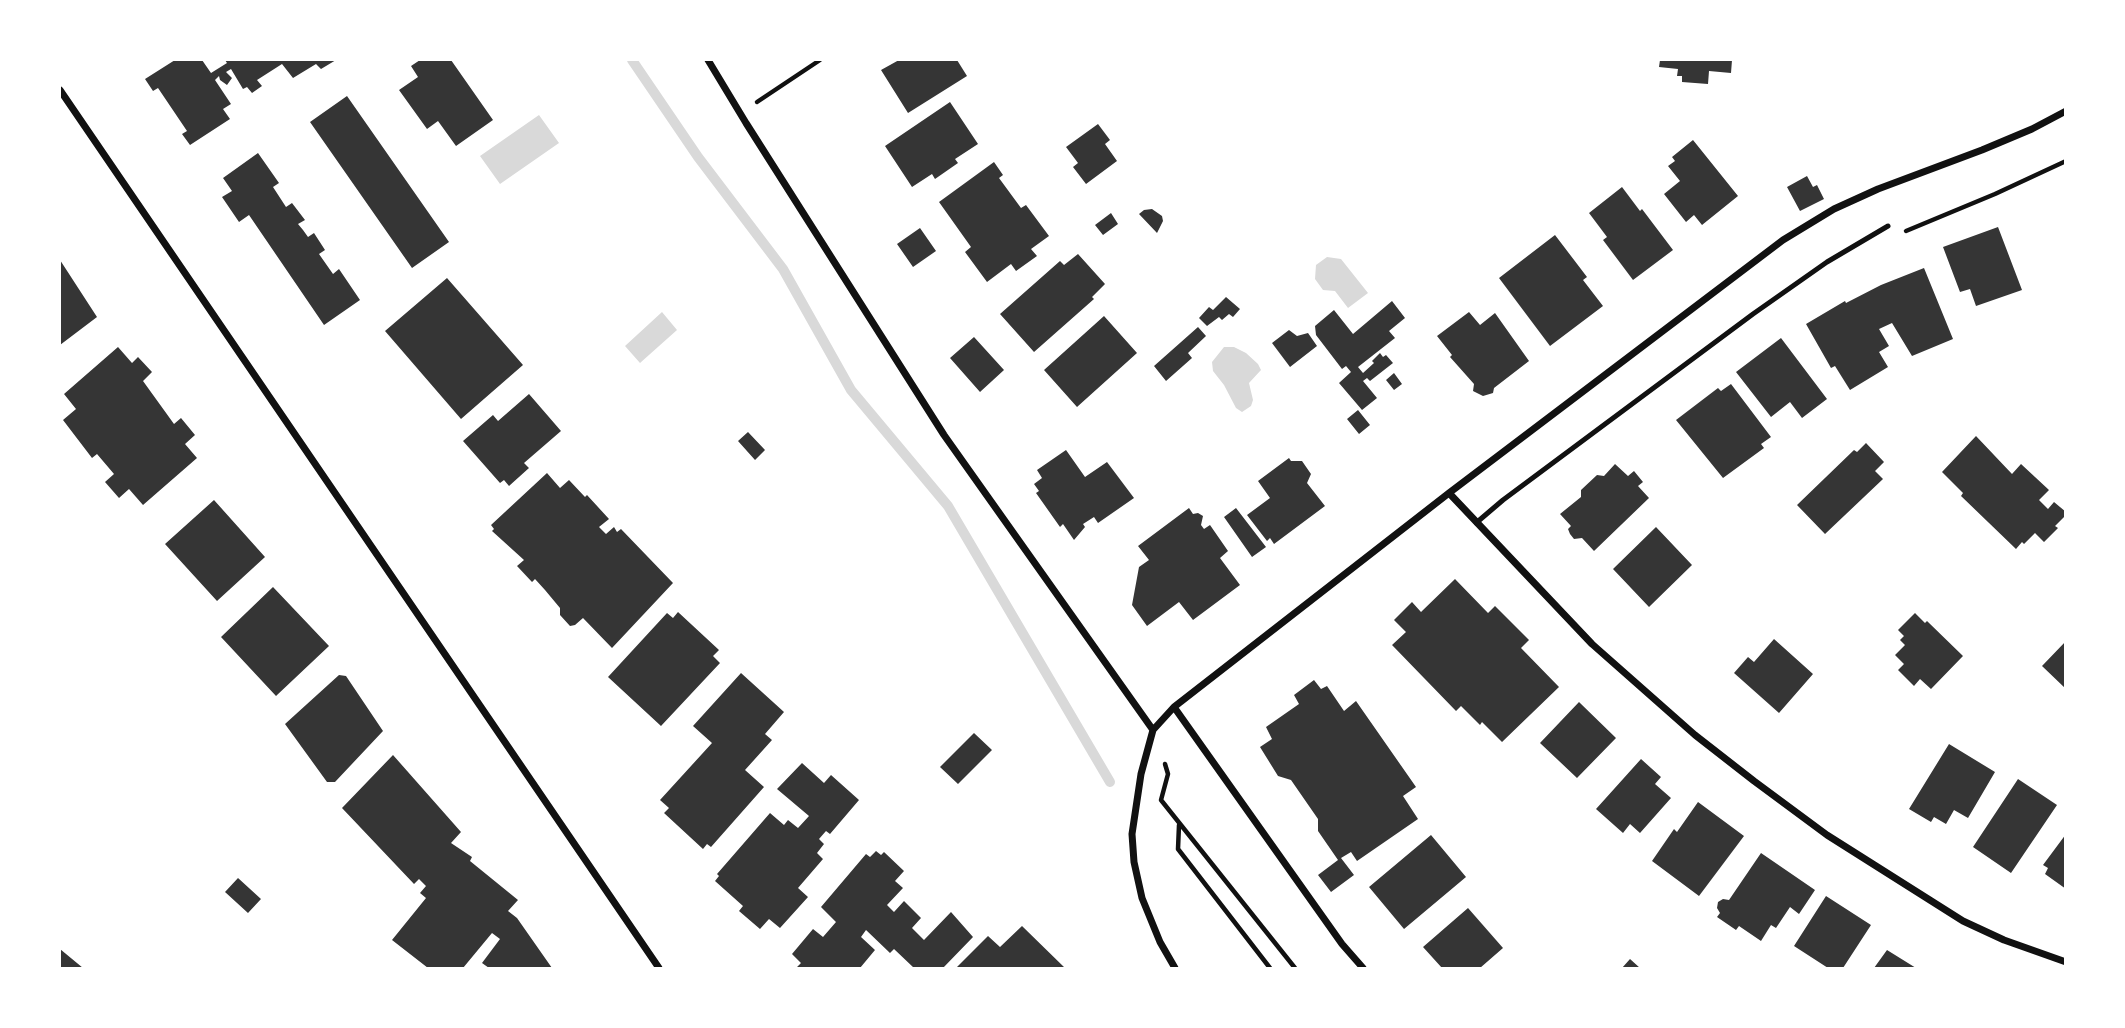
<!DOCTYPE html>
<style>
body{margin:0}
#map{position:relative;width:2125px;height:1028px;overflow:hidden;background:#fff;font-family:"PT Sans Narrow",sans-serif}
canvas{display:block}
.frame{position:absolute;inset:0;border:61px solid #fff;pointer-events:none}
</style>
<div id="map">
<canvas width="2125" height="1028"></canvas>
<div class="frame"></div>
</div>
<script>
const g = document.querySelector('canvas').getContext('2d');
g.lineJoin = 'round';
function fill(path, color) {
  g.fillStyle = color;
  g.fill(path, 'evenodd');
}
function shape(rows) {
  const path = new Path2D();
  for (const r of rows) {
    path.moveTo(r[0], r[1]);
    for (let i = 2; i < r.length; i += 2) path.lineTo(r[i], r[i + 1]);
  }
  return path;
}
function stroke(path, color, width, dash) {
  g.strokeStyle = color;
  g.lineWidth = width;
  g.lineCap = dash ? 'butt' : 'round';
  g.setLineDash(dash || []);
  g.stroke(path);
}
fill(shape([
 [539,115,559,143,500,184,480,156],
 [1327,257,1341,259,1368,293,1348,308,1335,291,1323,290,1315,279,1316,265],
 [662,312,677,330,640,363,625,346],
 [1224,347,1234,347,1246,353,1258,364,1261,370,1249,383,1253,400,1251,406,1242,412,1236,408,1224,385,1213,371,1212,362]
]), '#d9d9d9');
stroke(shape([
 [632,60,698,157,783,269,851,390,948,506,1110,782]
]), '#d9d9d9', 10);
fill(shape([
 [175,60,202,60,211,73,227,63,225,60,336,60,321,69,316,64,293,78,282,64,257,80,262,86,252,93,247,87,243,89,231,69,226,72,232,78,227,85,220,80,219,76,215,80,231,104,223,109,230,119,190,145,182,134,187,131,158,88,153,91,145,79],
 [420,60,451,60,493,120,456,146,438,121,427,129,399,90,418,77,411,66],
 [899,60,957,60,967,76,908,113,881,70],
 [1660,60,1732,60,1731,73,1709,71,1708,84,1682,82,1682,76,1677,76,1678,69,1659,67],
 [347,96,449,242,412,268,310,122],
 [950,102,978,144,955,159,958,163,935,179,932,174,912,187,885,146],
 [1098,124,1110,140,1105,144,1117,161,1086,184,1073,167,1078,163,1066,147],
 [1693,140,1738,196,1702,225,1694,215,1686,222,1664,194,1680,181,1668,166,1675,161,1672,157],
 [258,153,279,183,273,187,286,207,292,203,305,220,298,224,303,230,308,237,314,233,325,250,319,254,333,274,339,269,360,300,324,325,249,215,239,222,222,197,232,191,223,178],
 [994,162,1003,175,999,178,1021,208,1026,205,1049,236,1031,249,1037,256,1016,271,1011,264,987,282,965,252,971,247,939,202],
 [1807,176,1813,187,1817,185,1824,199,1800,211,1787,187],
 [1622,187,1640,211,1642,209,1673,250,1633,280,1603,240,1607,237,1589,213],
 [1152,209,1162,216,1163,221,1157,233,1139,214,1144,210],
 [1111,213,1118,224,1103,235,1095,225],
 [1998,227,2022,290,1976,306,1970,289,1960,292,1943,247],
 [920,228,936,251,913,267,897,244],
 [1555,235,1587,277,1583,280,1603,306,1550,346,1499,278],
 [1078,254,1105,284,1092,297,1094,299,1034,352,1000,314,1060,261,1064,265],
 [60,260,97,317,60,345],
 [1924,268,1953,339,1912,356,1892,323,1879,329,1889,346,1879,352,1888,367,1850,390,1835,366,1831,368,1806,324,1845,301,1846,303,1881,285],
 [447,278,523,365,461,419,385,331],
 [1226,297,1240,309,1233,317,1229,314,1222,320,1219,317,1207,326,1199,318,1209,307,1213,310],
 [1392,301,1405,318,1389,331,1395,338,1358,367,1363,373,1374,363,1372,361,1380,353,1383,357,1386,355,1393,363,1370,381,1367,378,1363,381,1377,398,1362,410,1339,383,1351,372,1346,366,1342,369,1316,335,1315,326,1334,310,1353,334],
 [1469,312,1480,325,1495,313,1529,361,1494,388,1493,393,1483,396,1473,391,1474,384,1450,357,1452,355,1437,336],
 [1104,316,1137,353,1077,407,1044,370],
 [1198,327,1206,336,1188,353,1192,358,1166,381,1154,366],
 [1289,330,1297,336,1308,333,1317,346,1290,367,1272,343],
 [974,337,1004,370,980,392,950,358],
 [1781,338,1827,399,1802,418,1790,402,1771,417,1736,372],
 [118,347,132,363,138,357,152,372,143,381,174,424,181,418,195,435,185,444,197,458,143,505,129,489,119,498,105,482,114,474,97,454,92,458,63,420,76,409,64,394],
 [1394,373,1402,384,1394,390,1386,380],
 [1731,384,1771,437,1761,444,1764,448,1723,478,1676,420,1718,388,1721,391],
 [529,394,561,431,524,463,529,468,509,486,504,480,500,483,463,441,493,415,498,421],
 [1358,410,1370,425,1359,434,1347,419],
 [748,432,765,450,755,460,738,441],
 [1976,436,2012,474,2021,464,2049,490,2039,500,2048,509,2054,502,2066,512,2066,515,2055,526,2058,528,2044,542,2035,533,2024,544,2022,542,2016,549,1961,496,1963,493,1942,472],
 [1866,443,1884,462,1875,471,1883,479,1825,534,1797,505,1854,450,1857,452],
 [1066,450,1085,477,1107,462,1134,498,1098,523,1094,517,1083,524,1085,527,1074,540,1063,524,1060,527,1036,493,1039,491,1034,484,1042,478,1037,470],
 [1289,458,1291,461,1302,461,1311,474,1307,483,1325,506,1274,544,1270,538,1267,541,1247,515,1270,498,1258,481],
 [1615,464,1628,476,1634,471,1643,482,1638,486,1649,498,1594,551,1582,538,1574,539,1570,534,1568,529,1571,526,1560,514,1581,497,1581,490,1597,475,1604,476],
 [547,473,560,488,569,480,585,497,587,495,609,519,599,527,606,534,614,527,617,532,621,529,673,583,612,648,583,618,575,625,570,626,560,615,560,608,545,590,535,579,532,582,517,566,524,560,492,531,494,529,491,525],
 [214,500,265,557,217,601,165,544],
 [1189,508,1193,514,1198,513,1203,516,1201,525,1204,529,1210,525,1228,551,1220,558,1240,585,1193,620,1179,602,1147,626,1132,605,1139,567,1149,560,1138,546],
 [1236,508,1266,547,1252,557,1224,517],
 [1656,527,1692,565,1649,607,1613,569],
 [1455,579,1488,613,1495,606,1529,640,1521,648,1559,687,1502,742,1482,722,1480,725,1461,706,1456,711,1392,645,1406,632,1394,620,1412,602,1421,612],
 [273,587,329,646,276,696,221,637],
 [678,612,719,650,713,656,720,663,661,726,608,677,667,613,673,618],
 [1915,613,1925,623,1927,621,1963,656,1931,689,1920,679,1914,686,1898,670,1904,664,1895,655,1905,645,1900,640,1904,636,1898,630],
 [1774,639,1813,674,1779,713,1734,673,1748,657,1754,662],
 [2066,641,2066,689,2042,666],
 [741,673,784,712,765,734,772,740,745,770,764,787,711,847,707,844,703,849,664,813,669,808,660,800,712,743,693,726],
 [339,675,346,676,383,731,335,782,327,782,285,724],
 [1314,680,1321,689,1327,686,1344,711,1356,701,1416,787,1403,796,1418,819,1357,861,1351,852,1341,858,1354,875,1331,892,1318,875,1338,860,1318,831,1318,819,1291,780,1278,776,1260,747,1272,739,1266,727,1299,704,1294,695],
 [1579,702,1616,738,1577,778,1540,743],
 [974,733,992,750,958,784,940,767],
 [1949,744,1995,772,1968,818,1954,810,1946,824,1934,817,1931,822,1909,809],
 [393,755,461,832,451,843,472,857,470,861,518,900,508,911,517,918,552,968,489,968,482,963,500,939,492,933,463,968,428,968,392,940,426,898,420,893,426,886,419,879,414,884,342,808],
 [1641,759,1661,777,1655,784,1671,798,1640,833,1630,824,1623,833,1596,809],
 [802,763,824,783,831,775,859,800,830,834,826,831,819,839,824,844,817,853,823,859,798,888,808,897,780,928,769,919,760,929,739,911,743,906,715,881,719,876,717,874,770,813,784,825,788,820,798,828,809,816,777,789],
 [2018,779,2057,805,2011,873,1973,847],
 [1698,802,1744,836,1699,896,1652,861,1674,829,1677,832],
 [2066,834,2066,889,2045,874,2048,868,2043,865],
 [1431,835,1466,877,1404,929,1369,887],
 [876,851,881,855,884,852,904,871,895,881,903,888,887,905,894,912,904,901,921,918,912,928,924,940,951,912,973,937,943,968,914,968,894,949,890,953,866,930,861,937,875,950,860,968,796,968,801,963,792,954,813,929,823,937,836,922,821,907,866,854,870,857],
 [1761,853,1815,890,1799,914,1790,907,1776,928,1771,925,1761,941,1739,926,1736,930,1717,917,1720,913,1717,908,1718,902,1723,899,1729,900],
 [238,878,261,899,248,913,225,892],
 [1826,896,1871,925,1843,968,1828,968,1794,946],
 [1468,908,1503,948,1480,968,1442,968,1423,947],
 [1022,926,1065,968,956,968,988,936,1000,947],
 [60,949,83,968,60,968],
 [1887,950,1916,968,1874,968],
 [1630,959,1640,968,1622,968]
]), '#353535');
stroke(shape([
 [757,102,820,60],
 [1906,231,1995,194,2066,161],
 [1165,764,1168,774,1161,800,1295,968],
 [1179,825,1178,849,1270,968]
]), '#111', 4.5);
stroke(shape([
 [1476,523,1503,500,1753,314,1827,262,1888,226]
]), '#111', 5);
stroke(shape([
 [708,60,746,123,944,435,1153,730],
 [60,90,659,968],
 [1449,493,1592,644,1695,735,1754,781,1827,835,1963,921,2004,940,2066,962],
 [1174,707,1342,944,1363,968],
 [1175,968,1160,942,1142,898,1134,862,1132,834,1141,774,1153,730,1174,707,1449,493,1783,240,1834,209,1878,189,1982,150,2032,129,2066,111]
]), '#111', 7);
</script>
